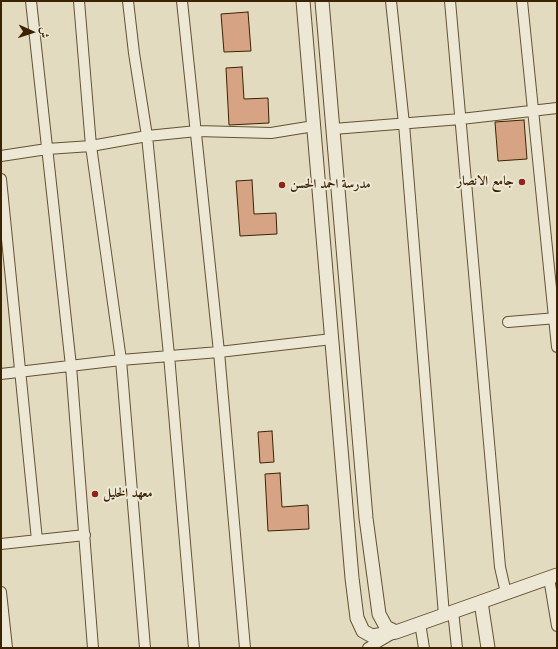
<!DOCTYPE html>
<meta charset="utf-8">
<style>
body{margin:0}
#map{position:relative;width:558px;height:649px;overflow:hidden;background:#e3dbc0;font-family:Cardo,Amiri,serif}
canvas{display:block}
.frame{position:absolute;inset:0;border:2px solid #3b2301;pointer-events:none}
.north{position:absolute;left:12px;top:12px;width:40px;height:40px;-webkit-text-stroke:3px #ede8d6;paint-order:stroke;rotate:93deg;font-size:11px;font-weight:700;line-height:16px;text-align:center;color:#3b2301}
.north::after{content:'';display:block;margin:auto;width:14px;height:18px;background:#3b2301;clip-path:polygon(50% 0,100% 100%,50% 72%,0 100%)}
</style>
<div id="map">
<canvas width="558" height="649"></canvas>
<div class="frame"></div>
<div class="north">ش</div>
</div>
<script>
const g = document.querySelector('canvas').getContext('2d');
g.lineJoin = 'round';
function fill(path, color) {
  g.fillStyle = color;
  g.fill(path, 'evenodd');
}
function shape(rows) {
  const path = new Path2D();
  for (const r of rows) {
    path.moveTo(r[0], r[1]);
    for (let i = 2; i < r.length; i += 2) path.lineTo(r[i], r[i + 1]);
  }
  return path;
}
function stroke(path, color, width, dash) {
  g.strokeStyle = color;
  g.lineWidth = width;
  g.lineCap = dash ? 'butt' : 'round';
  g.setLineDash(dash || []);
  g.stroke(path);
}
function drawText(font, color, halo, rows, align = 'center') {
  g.font = font + ' Cardo,Amiri,serif';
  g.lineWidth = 4;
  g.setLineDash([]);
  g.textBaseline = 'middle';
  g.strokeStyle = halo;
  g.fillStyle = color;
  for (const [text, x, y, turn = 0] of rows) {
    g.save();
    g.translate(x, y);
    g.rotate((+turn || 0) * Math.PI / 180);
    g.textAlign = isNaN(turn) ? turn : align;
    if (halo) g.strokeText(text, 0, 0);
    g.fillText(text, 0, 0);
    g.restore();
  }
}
const building = shape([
 [248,12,251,51,224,52,221,14,248,12],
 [242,67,244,99,268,98,269,123,229,125,226,68,242,67],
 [524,120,527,159,498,161,495,122,524,120],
 [252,180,254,214,276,213,277,234,240,236,236,181,252,180],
 [272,431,274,462,260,463,258,432,272,431],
 [280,473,282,507,308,505,309,529,268,531,265,474,280,473]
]);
fill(building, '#d6a384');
stroke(building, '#3b2301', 1);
const minor = shape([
 [31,1,71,366,93,648],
 [79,1,91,146,121,360,145,648],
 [128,1,134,53,147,136,169,355,194,648],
 [182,1,219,352,245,648],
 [391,1,404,124,444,615],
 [450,1,500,567,506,593],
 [522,1,557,347],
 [333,129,461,119,557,108],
 [1,156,47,149,91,146,147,136,197,131,271,133,314,126],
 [1,179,37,540],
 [508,322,557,318],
 [1,374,121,360,219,352,332,339],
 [1,544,85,535],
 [549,578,557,626],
 [1,592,7,648],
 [453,611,457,648],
 [420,623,424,648],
 [368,648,390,635]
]);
const tertiary = shape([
 [303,1,352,578,357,618,363,631,372,636,396,632,557,575],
 [322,1,366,518,379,614,386,627,396,632],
 [481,602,488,648]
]);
stroke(minor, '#655131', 12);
stroke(tertiary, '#655131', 15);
stroke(minor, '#ede8d6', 10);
stroke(tertiary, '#ede8d6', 13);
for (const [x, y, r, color] of [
 [522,182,4,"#8f2418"],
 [282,185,4,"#8f2418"],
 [95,494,4,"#8f2418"]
]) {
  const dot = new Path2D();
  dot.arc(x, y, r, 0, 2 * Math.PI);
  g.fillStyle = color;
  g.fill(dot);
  stroke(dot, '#ede8d6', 1.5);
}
drawText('bold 13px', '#3b2301', '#ede8d6', [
 ["جامع الانصار",514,182,"right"],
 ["مدرسة احمد الحسن",290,185],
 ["معهد الخليل",103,494]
], 'left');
</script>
